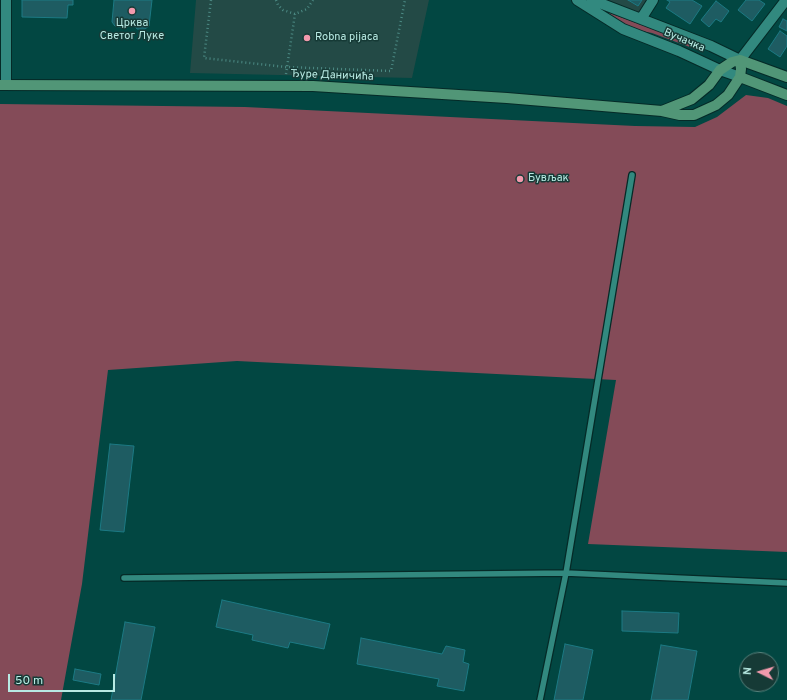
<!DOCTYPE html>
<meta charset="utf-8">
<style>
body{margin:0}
#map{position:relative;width:787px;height:700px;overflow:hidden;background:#024742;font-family:Overpass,sans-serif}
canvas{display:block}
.north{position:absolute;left:739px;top:652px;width:40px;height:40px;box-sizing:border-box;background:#163a36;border:1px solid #57807b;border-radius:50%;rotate:275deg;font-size:11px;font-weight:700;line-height:16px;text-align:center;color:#b8eae3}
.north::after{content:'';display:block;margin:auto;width:14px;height:18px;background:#f29aad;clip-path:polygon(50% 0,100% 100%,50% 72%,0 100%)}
.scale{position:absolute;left:8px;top:674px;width:107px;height:18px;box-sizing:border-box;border:2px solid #b8eae3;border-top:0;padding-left:5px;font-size:12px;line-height:14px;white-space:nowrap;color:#b8eae3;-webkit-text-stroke:3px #163a36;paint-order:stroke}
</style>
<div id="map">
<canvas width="787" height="700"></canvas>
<div class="north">N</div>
<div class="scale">50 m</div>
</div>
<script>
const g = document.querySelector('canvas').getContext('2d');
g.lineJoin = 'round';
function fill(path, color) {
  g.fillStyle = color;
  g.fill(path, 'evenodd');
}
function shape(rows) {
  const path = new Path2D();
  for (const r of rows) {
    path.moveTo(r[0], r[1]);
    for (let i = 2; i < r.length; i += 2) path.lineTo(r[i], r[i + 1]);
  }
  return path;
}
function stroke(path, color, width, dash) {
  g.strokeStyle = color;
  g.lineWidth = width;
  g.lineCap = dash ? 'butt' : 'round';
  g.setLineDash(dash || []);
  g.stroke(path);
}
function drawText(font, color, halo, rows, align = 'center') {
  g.font = font + ' Overpass,sans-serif';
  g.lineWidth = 3;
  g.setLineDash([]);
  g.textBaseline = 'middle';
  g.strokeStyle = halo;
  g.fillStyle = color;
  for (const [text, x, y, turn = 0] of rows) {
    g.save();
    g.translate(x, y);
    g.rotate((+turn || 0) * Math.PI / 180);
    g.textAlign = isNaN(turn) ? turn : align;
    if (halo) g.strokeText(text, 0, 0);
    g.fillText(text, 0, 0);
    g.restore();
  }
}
fill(shape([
 [196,0,429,0,412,78,190,73],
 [603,0,652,0,643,16]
]), '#234a46');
fill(shape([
 [604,11,696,45,695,49,652,33,642,31,606,17],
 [746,95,768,98,787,106,787,552,588,544,616,380,237,361,108,370,82,584,61,700,0,700,0,104,245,107,635,126,695,127,717,117]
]), '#844b58');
const building = shape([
 [22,0,73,0,73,5,68,5,67,18,22,17,22,0],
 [114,0,152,0,149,26,145,29,137,29,135,26,135,22,127,21,126,26,124,27,119,27,115,26,112,22,114,0],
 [628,0,642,0,638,6,628,0],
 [667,0,692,0,702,6,690,24,666,8,670,2,667,0],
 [746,0,759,0,765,4,752,21,738,10,746,0],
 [716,1,729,11,721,22,716,19,709,27,701,20,716,1],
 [783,19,787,21,787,31,779,27,783,19],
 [780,31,787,36,787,46,780,57,768,49,780,31],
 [110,444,134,446,124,532,100,530,110,444],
 [222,600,330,624,324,649,290,642,288,648,252,640,253,635,216,627,222,600],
 [622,611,679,613,678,633,622,631,622,611],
 [125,622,155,627,141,700,111,700,125,622],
 [361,638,442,654,446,646,465,650,463,662,469,664,464,691,437,686,439,679,357,664,361,638],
 [565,644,593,650,583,700,554,700,565,644],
 [661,645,697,651,688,700,651,700,661,645],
 [75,669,101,674,99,685,73,680,75,669]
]);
fill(building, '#1e5c62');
stroke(building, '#1c7a84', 1);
const lane = shape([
 [124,578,566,573,787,583],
 [540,700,566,573,632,175]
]);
const street = shape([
 [6,0,6,85],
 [577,0,623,29,679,51,720,70,740,77],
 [592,0,711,46,740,60,786,0],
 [641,19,653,0]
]);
const secondary = shape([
 [740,60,787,77],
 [740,77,787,95],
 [0,85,313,86,507,98,662,111,680,115,694,115,716,105,728,95,740,77,741,69,740,60],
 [662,111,692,99,709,85,720,70,732,62,740,60]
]);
stroke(lane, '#052a27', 8);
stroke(street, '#052a27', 12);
stroke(secondary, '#052a27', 12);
stroke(shape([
 [211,0,204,58,286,67,391,71,405,0],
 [276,0,278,5,283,10,295,14,307,9,313,0],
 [286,74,295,14]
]), '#4c8a84', 2.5, [1, 3]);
stroke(lane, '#32897f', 5.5);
stroke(street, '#32897f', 10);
stroke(secondary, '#519677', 10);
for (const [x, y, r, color] of [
 [132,11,4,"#f29aad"],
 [307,38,4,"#f29aad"],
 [520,179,4,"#f29aad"]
]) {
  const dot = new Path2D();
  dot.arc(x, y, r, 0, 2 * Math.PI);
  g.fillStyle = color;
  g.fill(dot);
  stroke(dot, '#163a36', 1.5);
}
drawText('11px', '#b8eae3', '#163a36', [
 ["Црква",132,24,"center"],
 ["Светог Луке",132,37,"center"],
 ["Robna pijaca",315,38],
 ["Бувљак",528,179]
], 'left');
drawText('11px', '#b8eae3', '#163a36', [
 ["Вучачка",684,41,23],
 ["Ђуре Даничића",332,76,2]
]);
</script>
